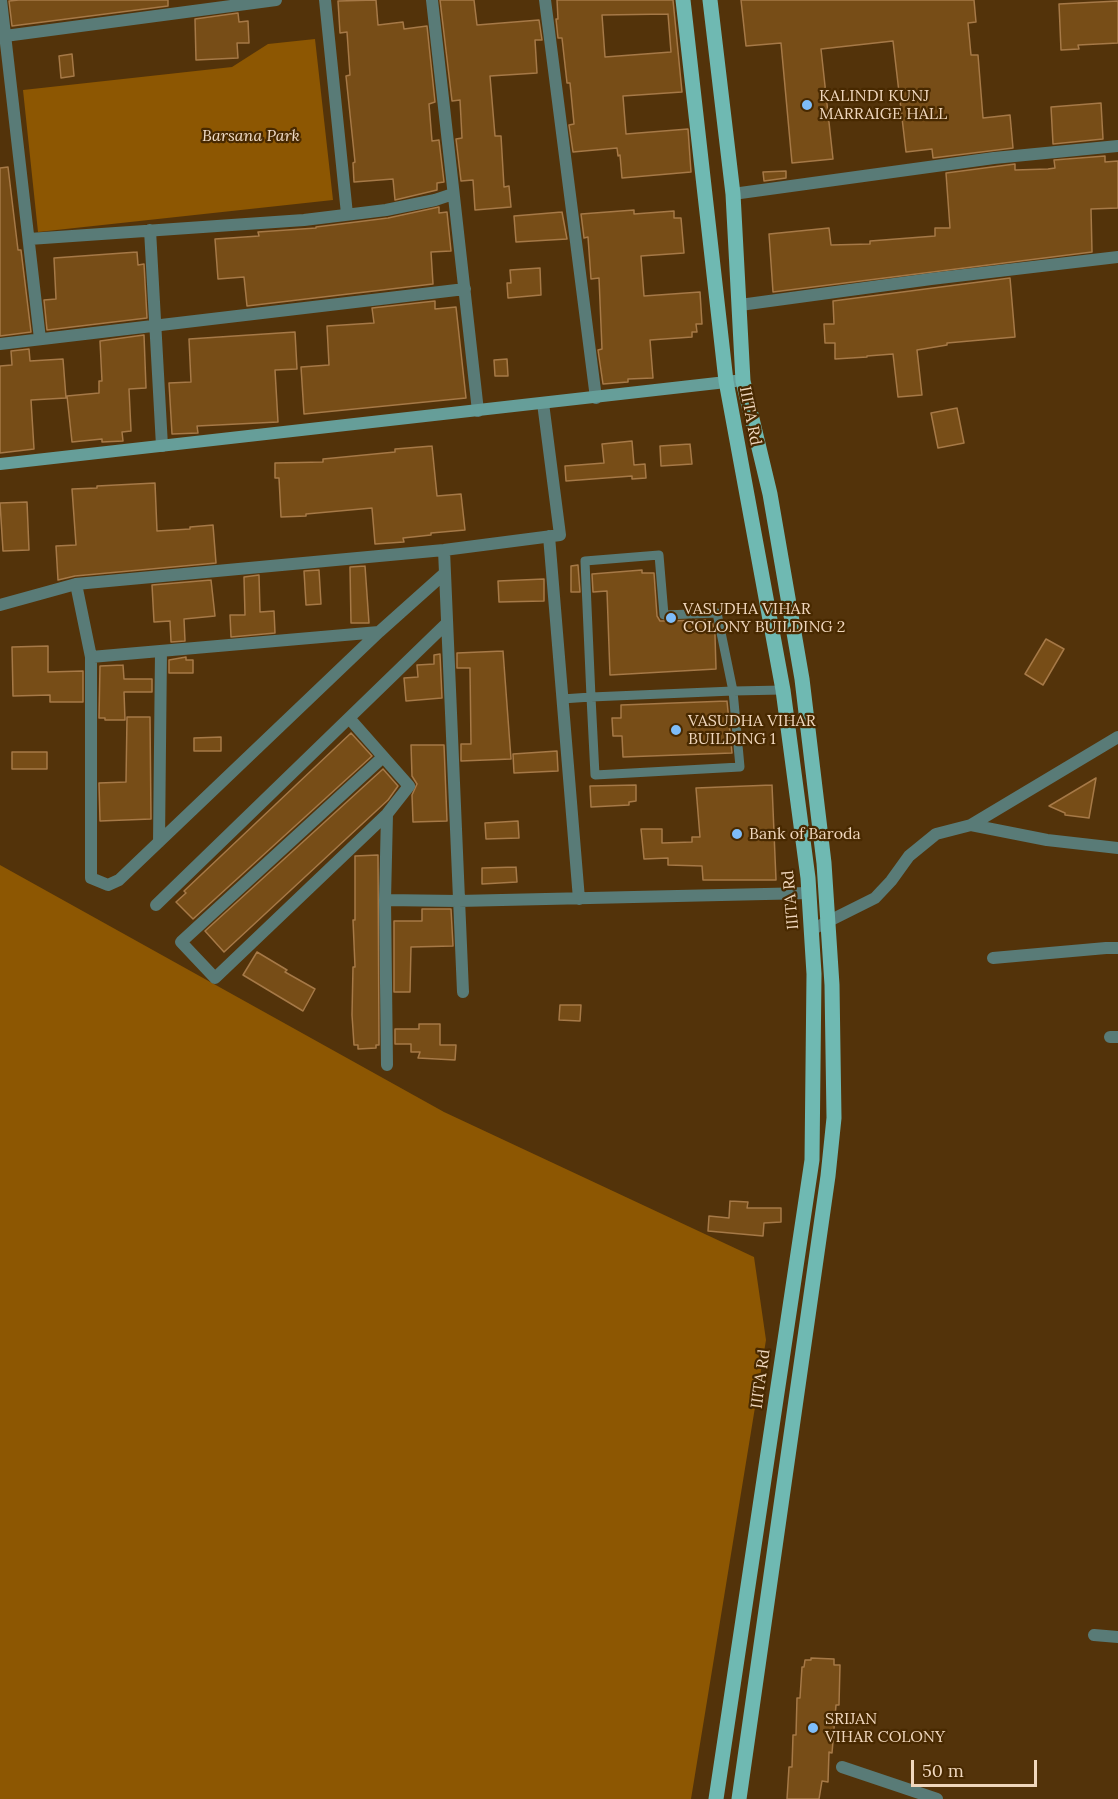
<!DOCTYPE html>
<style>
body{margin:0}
#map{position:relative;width:1118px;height:1799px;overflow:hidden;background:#53330a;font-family:Lora,serif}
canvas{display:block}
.scale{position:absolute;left:911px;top:1760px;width:126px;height:27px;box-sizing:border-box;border:3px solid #f0d7bd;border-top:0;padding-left:8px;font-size:18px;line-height:21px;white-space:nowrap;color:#f0d7bd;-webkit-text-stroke:4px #482900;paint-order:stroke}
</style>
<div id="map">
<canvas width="1118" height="1799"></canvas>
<div class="scale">50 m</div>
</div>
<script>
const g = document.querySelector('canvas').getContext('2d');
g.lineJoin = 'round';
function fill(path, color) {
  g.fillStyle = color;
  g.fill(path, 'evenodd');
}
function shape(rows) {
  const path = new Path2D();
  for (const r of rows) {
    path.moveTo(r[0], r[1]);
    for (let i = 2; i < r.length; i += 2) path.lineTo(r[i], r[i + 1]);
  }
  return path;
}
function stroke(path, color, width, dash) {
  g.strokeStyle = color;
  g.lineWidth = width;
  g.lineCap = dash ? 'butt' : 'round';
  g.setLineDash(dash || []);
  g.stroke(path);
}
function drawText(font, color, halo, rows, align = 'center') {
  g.font = font + ' Lora,serif';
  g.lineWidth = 4.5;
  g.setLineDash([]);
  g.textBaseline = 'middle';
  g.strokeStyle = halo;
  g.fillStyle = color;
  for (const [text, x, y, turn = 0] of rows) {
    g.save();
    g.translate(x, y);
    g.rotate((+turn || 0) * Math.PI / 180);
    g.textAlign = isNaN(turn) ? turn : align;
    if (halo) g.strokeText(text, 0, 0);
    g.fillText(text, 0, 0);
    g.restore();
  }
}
fill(shape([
 [315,39,333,200,38,232,23,90,232,67,268,44],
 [0,865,444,1112,754,1257,766,1340,691,1799,0,1799]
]), '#8d5702');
const building = shape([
 [19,0,168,0,168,6,12,26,9,1,19,0],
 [376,0,378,25,403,22,404,29,427,26,435,102,429,104,432,141,439,140,444,182,437,183,437,190,395,200,393,179,354,182,353,163,355,162,346,76,350,75,347,32,340,33,338,1,376,0],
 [440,0,474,0,477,25,539,20,542,40,535,40,537,73,490,76,495,136,501,136,504,187,509,186,511,207,475,210,473,180,461,181,456,139,462,138,460,100,452,101,440,0],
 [557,0,673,0,682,92,623,96,626,134,688,129,691,172,622,178,620,155,618,156,617,148,573,152,569,125,574,124,570,83,567,83,562,38,558,38,556,19,558,19,557,0],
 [668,14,671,52,605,57,602,15,668,14],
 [741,0,974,0,976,22,968,23,971,55,978,55,983,118,1010,115,1013,148,933,158,932,149,906,152,893,41,821,49,833,159,792,163,781,43,746,46,741,0],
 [1118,1,1118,43,1078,45,1079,49,1061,50,1059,4,1118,1],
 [238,13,239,22,248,21,249,43,237,43,238,58,196,60,195,19,238,13],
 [72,54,74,76,61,78,59,56,72,54],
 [1101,103,1103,139,1053,144,1051,107,1101,103],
 [1105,156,1105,162,1118,161,1118,208,1091,209,1092,252,773,292,769,234,829,228,831,245,870,244,870,241,935,236,935,228,950,228,946,173,1015,164,1015,170,1048,169,1055,168,1054,160,1105,156],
 [8,167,18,250,21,250,31,332,0,336,0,168,8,167],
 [786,171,786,178,764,181,763,172,786,171],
 [439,207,439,213,447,212,451,251,431,252,433,284,247,306,244,277,218,279,215,239,259,236,258,232,316,228,316,227,388,218,439,207],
 [634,210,634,214,674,211,674,218,681,218,684,253,641,256,644,296,700,292,702,324,696,324,697,332,692,332,692,337,650,340,653,378,628,379,628,382,603,384,598,350,602,349,599,278,591,279,588,237,584,238,581,214,634,210],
 [562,212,567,239,516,242,514,216,562,212],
 [137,252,138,265,144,264,147,318,47,330,44,300,56,299,54,258,137,252],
 [540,268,541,295,508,298,507,283,511,283,510,270,540,268],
 [1010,278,1015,337,947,343,947,345,917,350,922,395,898,397,893,354,867,356,867,357,835,359,835,343,825,343,824,324,834,324,833,301,1010,278],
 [435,301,435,309,456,307,466,398,304,414,301,367,329,365,327,326,374,323,372,308,435,301],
 [295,332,297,369,275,370,278,422,197,426,198,433,172,434,169,383,191,382,189,339,295,332],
 [144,335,146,388,129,389,131,431,122,432,123,441,102,442,102,439,72,442,67,396,99,393,99,381,102,381,100,341,144,335],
 [29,349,30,361,63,359,66,398,31,400,34,449,0,453,0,366,12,365,11,351,29,349],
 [507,359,508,376,495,376,494,360,507,359],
 [957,408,964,443,938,448,931,413,957,408],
 [632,441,634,465,645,464,646,478,632,479,632,476,566,481,565,466,604,463,602,444,632,441],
 [690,444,692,464,661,466,660,446,690,444],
 [432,446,437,496,461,494,465,530,431,533,431,535,403,538,404,542,375,544,372,508,306,514,306,516,281,517,279,478,275,478,275,463,323,462,323,459,395,452,395,449,432,446],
 [155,483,157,531,190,529,190,527,213,525,216,563,75,576,58,580,56,546,76,545,72,489,97,488,97,486,155,483],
 [27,502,29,550,3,551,0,503,27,502],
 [578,565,580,592,571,592,571,566,578,565],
 [365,566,369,623,351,623,350,567,365,566],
 [319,570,321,604,306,605,304,571,319,570],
 [642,570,642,573,654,573,657,616,660,621,712,620,715,635,716,669,610,675,607,591,593,592,592,574,642,570],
 [259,575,260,612,274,611,275,633,231,637,230,615,245,615,244,577,259,575],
 [544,579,544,601,499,602,498,581,544,579],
 [211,580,215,616,184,619,185,641,171,642,170,621,154,622,152,585,211,580],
 [1046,639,1064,649,1043,685,1025,674,1046,639],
 [48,646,48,672,83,671,83,702,50,702,50,695,13,696,12,647,48,646],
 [503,651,511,759,461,761,461,744,471,744,470,668,457,668,457,653,503,651],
 [440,654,442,698,406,701,404,678,418,677,417,665,434,664,434,655,440,654],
 [186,657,186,660,193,660,193,673,169,673,169,660,186,657],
 [123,665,124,679,152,679,152,692,124,692,125,720,105,720,105,718,99,718,100,666,123,665],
 [727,701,732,753,623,757,622,736,613,736,612,718,621,718,621,705,727,701],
 [127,717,150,717,151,819,100,821,99,783,126,782,127,717],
 [351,733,372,756,193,919,176,902,186,893,184,891,351,733],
 [221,737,221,751,194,751,194,738,221,737],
 [411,745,444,745,447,821,413,822,412,795,417,784,412,776,411,745],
 [557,751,558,771,514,773,513,754,557,751],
 [12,752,47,752,47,769,12,769,12,752],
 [383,769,398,786,388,800,224,952,205,931,383,769],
 [1096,778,1089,818,1065,815,1065,813,1049,806,1096,778],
 [636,785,636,801,629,802,629,805,591,807,590,786,636,785],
 [772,785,776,880,703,880,702,866,668,865,668,858,644,859,641,829,662,829,662,843,692,842,692,837,700,837,696,788,772,785],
 [518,821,519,838,486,839,485,823,518,821],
 [378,855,379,1045,376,1045,376,1048,358,1049,358,1045,354,1045,352,1015,353,967,355,967,353,920,355,920,355,856,378,855],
 [516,867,517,882,482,884,482,868,516,867],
 [422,909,451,909,453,946,411,947,410,992,394,992,394,921,422,921,422,909],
 [257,952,287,970,285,972,315,989,303,1011,243,975,257,952],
 [560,1005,581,1005,580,1021,559,1020,560,1005],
 [419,1024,440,1024,440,1045,456,1045,455,1060,418,1058,420,1052,411,1052,411,1044,395,1044,395,1029,419,1029,419,1024],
 [730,1201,748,1202,747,1208,781,1208,781,1222,764,1223,763,1236,708,1231,709,1216,729,1218,730,1201],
 [811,1658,834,1659,834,1665,840,1665,839,1705,836,1705,832,1753,829,1752,828,1782,822,1781,819,1799,787,1799,789,1767,792,1767,793,1735,796,1735,797,1698,800,1698,802,1667,804,1667,805,1660,811,1660,811,1658]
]);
fill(building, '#774d17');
stroke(building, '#a67947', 1.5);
stroke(shape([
 [562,699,591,697,585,561,659,555,664,615,717,613,733,691,740,767,595,775,591,697,733,691,783,690]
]), '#597b77', 9);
stroke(shape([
 [1,0,40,339],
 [325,0,347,214],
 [432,0,478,411],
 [545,0,596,398],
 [5,36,276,0],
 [733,194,994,158,1118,146],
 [150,230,162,446],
 [29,239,304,220,386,210,435,200,453,194],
 [740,305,931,279,1118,257],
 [0,344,465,289],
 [549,536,579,899],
 [444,550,463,992],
 [76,584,91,657,91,878,108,885,119,880,379,632,445,573],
 [0,605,76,584,444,550,560,535,543,403],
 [91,657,379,632],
 [349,718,409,786,387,814,215,978,181,942,383,757],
 [971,825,1118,737],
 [159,842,161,651],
 [385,900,458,901,809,893],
 [156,905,447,623],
 [813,929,875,898,891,881,909,856,936,834,971,825,1047,840,1118,848],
 [993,958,1106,948,1118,948],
 [1110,1037,1118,1037],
 [387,1065,385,900,387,814],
 [1094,1635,1118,1637],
 [842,1767,937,1799]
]), '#597b77', 12);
stroke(shape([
 [0,464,735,381]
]), '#669e99', 12);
stroke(shape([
 [683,0,726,381,783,690,808,878,814,974,812,1160,716,1799],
 [710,0,733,194,743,381,770,494,802,679,824,863,832,985,834,1118,828,1176,739,1799]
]), '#6fb9b2', 15);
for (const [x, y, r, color] of [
 [807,105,6,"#7ebdf9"],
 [671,618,6,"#7ebdf9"],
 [676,730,6,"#7ebdf9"],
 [737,834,6,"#7ebdf9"],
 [813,1728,6,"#7ebdf9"]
]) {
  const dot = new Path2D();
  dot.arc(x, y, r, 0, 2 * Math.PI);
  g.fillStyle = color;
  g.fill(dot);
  stroke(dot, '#482900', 2);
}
drawText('16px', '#f0d7bd', '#482900', [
 ["KALINDI KUNJ",819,96],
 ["MARRAIGE HALL",819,114],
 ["VASUDHA VIHAR",683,609],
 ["COLONY BUILDING 2",683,627],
 ["VASUDHA VIHAR",688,721],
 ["BUILDING 1",688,739],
 ["Bank of Baroda",749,834],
 ["SRIJAN",825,1719],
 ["VIHAR COLONY",825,1737]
], 'left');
drawText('italic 16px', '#f0dbc5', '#482900', [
 ["Barsana Park",251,136]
]);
drawText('16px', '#f0d7bd', '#482900', [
 ["IIITA Rd",750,416,79],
 ["IIITA Rd",791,900,-95],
 ["IIITA Rd",761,1379,-82]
]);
</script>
